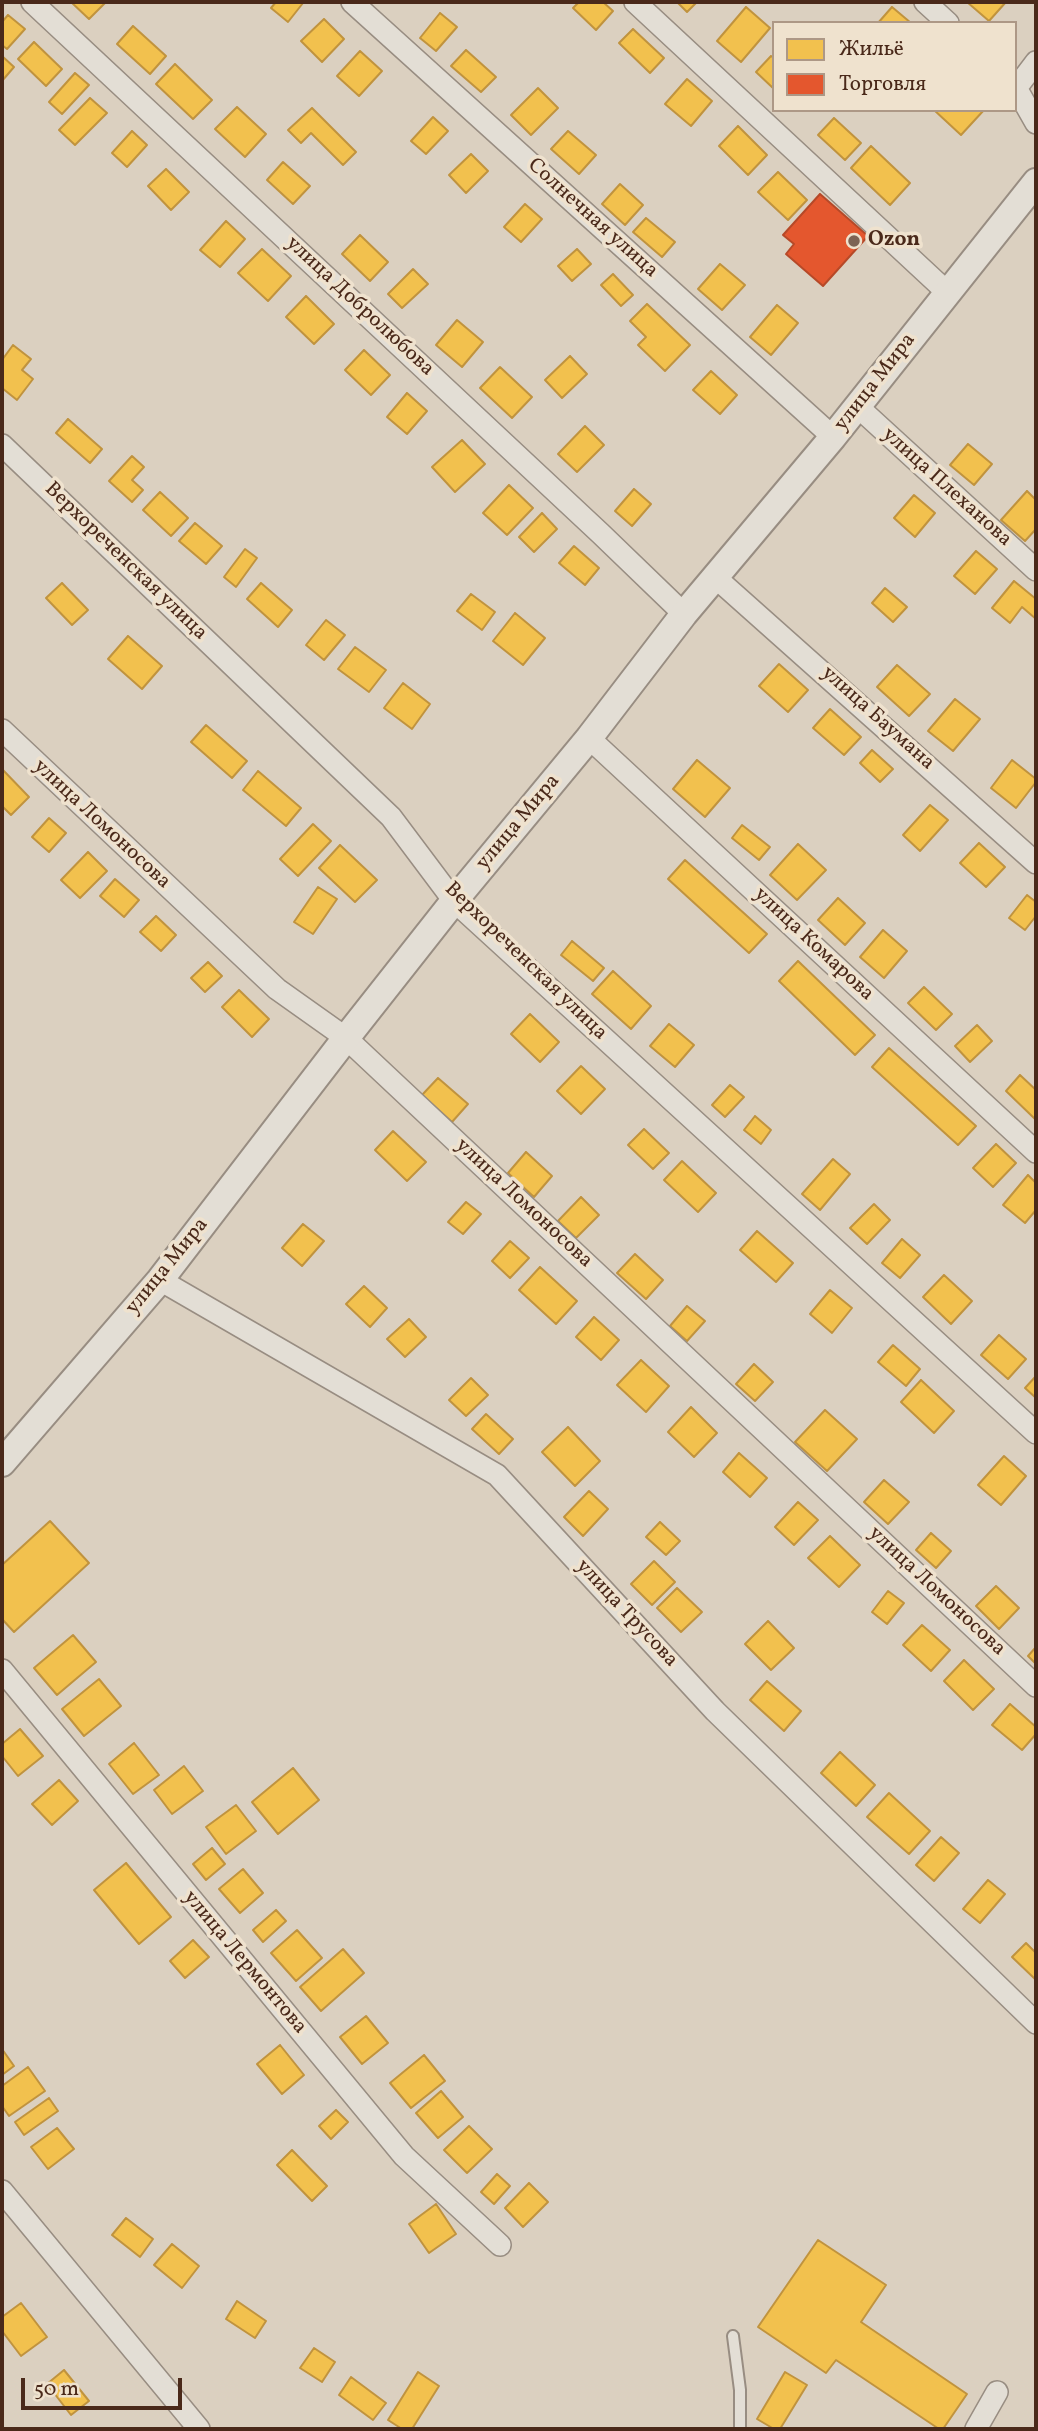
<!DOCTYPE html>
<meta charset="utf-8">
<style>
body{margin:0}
#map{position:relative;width:1038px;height:2431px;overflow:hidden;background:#dbd0c0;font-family:Vollkorn,serif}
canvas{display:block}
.frame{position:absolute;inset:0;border:4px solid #4a291a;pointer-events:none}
.legend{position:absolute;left:772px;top:21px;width:245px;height:91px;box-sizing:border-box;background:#efe2ce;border:2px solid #ad9886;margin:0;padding:9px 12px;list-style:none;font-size:21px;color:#4a291a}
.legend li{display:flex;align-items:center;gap:14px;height:35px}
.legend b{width:35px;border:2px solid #ad9886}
.scale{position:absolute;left:21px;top:2378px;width:161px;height:32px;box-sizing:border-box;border:4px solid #4a291a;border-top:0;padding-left:9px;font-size:21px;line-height:24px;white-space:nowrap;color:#4a291a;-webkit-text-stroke:5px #efe2ce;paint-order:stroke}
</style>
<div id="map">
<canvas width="1038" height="2431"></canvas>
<div class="frame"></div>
<ul class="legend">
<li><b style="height:19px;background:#f2c14e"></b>Жильё</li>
<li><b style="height:19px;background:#e4572e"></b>Торговля</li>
</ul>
<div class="scale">50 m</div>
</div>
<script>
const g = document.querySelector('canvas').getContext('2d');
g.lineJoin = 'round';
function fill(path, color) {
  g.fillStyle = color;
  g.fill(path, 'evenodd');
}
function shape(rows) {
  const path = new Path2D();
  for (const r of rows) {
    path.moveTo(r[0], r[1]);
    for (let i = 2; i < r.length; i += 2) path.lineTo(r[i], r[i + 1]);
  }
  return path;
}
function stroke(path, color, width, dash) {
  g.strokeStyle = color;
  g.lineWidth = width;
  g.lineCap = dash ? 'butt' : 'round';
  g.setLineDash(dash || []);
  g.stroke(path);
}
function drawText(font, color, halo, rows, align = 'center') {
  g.font = font + ' Vollkorn,serif';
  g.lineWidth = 7;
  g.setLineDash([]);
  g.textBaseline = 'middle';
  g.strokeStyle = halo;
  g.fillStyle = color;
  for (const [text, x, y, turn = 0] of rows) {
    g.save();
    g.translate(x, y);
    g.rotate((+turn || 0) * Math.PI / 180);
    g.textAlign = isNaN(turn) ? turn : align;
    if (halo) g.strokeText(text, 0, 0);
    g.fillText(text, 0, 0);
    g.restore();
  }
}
const homes = shape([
 [71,2,106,2,89,19,71,2],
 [276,2,302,2,303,3,288,22,271,8,276,2],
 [579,2,603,2,613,11,596,30,573,8,579,2],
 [677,2,697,2,687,12,677,2],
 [967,2,1006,2,989,21,967,2],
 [746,7,770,28,741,62,717,41,746,7],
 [892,7,911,23,878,23,892,7],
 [440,13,457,27,436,51,420,38,440,13],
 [8,15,25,29,7,49,2,45,2,22,8,15],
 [324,19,344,39,322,62,301,41,324,19],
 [133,26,166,56,150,74,117,44,133,26],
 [633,29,664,58,650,73,619,43,633,29],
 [34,42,62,69,46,86,18,59,34,42],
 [466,50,496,77,481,92,451,66,466,50],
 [360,51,382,71,359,96,337,76,360,51],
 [2,56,14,67,2,81,2,56],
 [771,56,774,58,774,89,756,72,771,56],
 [175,64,212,100,193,119,156,84,175,64],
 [75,73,89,85,62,114,49,102,75,73],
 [687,79,712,101,691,126,665,104,687,79],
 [538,88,558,108,531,135,511,115,538,88],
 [90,98,107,113,75,145,59,130,90,98],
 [237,107,266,134,245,157,215,129,237,107],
 [312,108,356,152,343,165,311,133,301,143,288,130,312,108],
 [934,110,984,110,961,135,934,110],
 [433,117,448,131,426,154,411,141,433,117],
 [834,118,861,143,845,160,818,135,834,118],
 [738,126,767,155,748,175,719,146,738,126],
 [132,131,147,145,127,167,112,153,132,131],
 [568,131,596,155,579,174,551,149,568,131],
 [871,146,910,183,890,205,851,168,871,146],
 [471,154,488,171,466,193,449,175,471,154],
 [283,162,310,186,293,204,267,180,283,162],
 [166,169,189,192,171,210,148,186,166,169],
 [778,172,807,200,788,220,758,192,778,172],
 [620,184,643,205,625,225,602,204,620,184],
 [525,204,542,219,521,242,504,227,525,204],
 [646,218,675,242,662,257,633,232,646,218],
 [226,221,245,239,220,267,200,250,226,221],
 [360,235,388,262,370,281,342,254,360,235],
 [262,249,291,276,268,301,238,273,262,249],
 [577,249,591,264,572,281,558,266,577,249],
 [720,264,745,285,722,310,698,289,720,264],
 [413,269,428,284,402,308,388,294,413,269],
 [613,274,633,295,621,306,601,285,613,274],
 [306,296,334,324,314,344,286,317,306,296],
 [647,304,690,345,665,371,638,345,646,337,630,321,647,304],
 [777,305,798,323,771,355,750,337,777,305],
 [457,320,483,342,462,367,436,345,457,320],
 [13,345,31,359,22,370,33,379,17,400,2,388,2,360,13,345],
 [364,350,390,375,371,395,345,370,364,350],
 [570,356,587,374,562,398,545,380,570,356],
 [500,367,532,397,512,418,480,388,500,367],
 [711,371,737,395,720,414,693,390,711,371],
 [407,393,427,411,407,434,387,417,407,393],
 [68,419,102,449,90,463,56,433,68,419],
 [585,426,604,445,577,472,558,454,585,426],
 [462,440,485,464,455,492,432,467,462,440],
 [968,444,992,464,974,485,950,465,968,444],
 [132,456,144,467,132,480,143,490,132,502,109,481,132,456],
 [509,485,533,508,507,535,483,513,509,485],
 [634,489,651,504,632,526,615,511,634,489],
 [1027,491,1036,500,1036,529,1025,541,1001,520,1027,491],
 [160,492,188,518,171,536,143,510,160,492],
 [914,495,935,513,915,537,894,518,914,495],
 [542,513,557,529,534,552,519,537,542,513],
 [195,523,222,546,206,564,179,541,195,523],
 [574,546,599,568,585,585,559,563,574,546],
 [245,549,257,558,236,587,224,577,245,549],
 [976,551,997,569,975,594,954,576,976,551],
 [1014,581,1036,599,1036,619,1022,607,1010,623,992,608,1014,581],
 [62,583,88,610,72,625,46,598,62,583],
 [261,583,292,610,278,627,247,599,261,583],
 [885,588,907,607,893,622,872,603,885,588],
 [471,594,495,612,482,630,457,611,471,594],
 [515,613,545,638,523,665,493,641,515,613],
 [326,620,345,635,324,660,306,645,326,620],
 [128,636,162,666,142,689,108,659,128,636],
 [355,647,386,670,369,692,338,669,355,647],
 [779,664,808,690,788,712,759,686,779,664],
 [897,665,930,694,909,716,877,687,897,665],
 [403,683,430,704,412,729,384,708,403,683],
 [955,699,980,719,953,751,928,731,955,699],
 [830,709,861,737,844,755,813,728,830,709],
 [206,725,247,761,232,778,191,742,206,725],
 [872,750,893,769,880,782,860,763,872,750],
 [697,760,730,788,705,817,673,789,697,760],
 [1012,760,1036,779,1036,782,1016,808,991,788,1012,760],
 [2,769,29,797,11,815,2,806,2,769],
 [258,771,301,808,286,826,243,790,258,771],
 [930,805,948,820,920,851,903,835,930,805],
 [49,818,66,833,49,852,32,837,49,818],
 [313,824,331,841,298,876,280,859,313,824],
 [742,825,770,847,759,860,732,838,742,825],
 [979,843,1005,867,986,887,960,863,979,843],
 [798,844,826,870,797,900,770,875,798,844],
 [340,845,377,880,355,902,319,868,340,845],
 [88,852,107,871,80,898,61,880,88,852],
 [685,860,767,934,749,953,668,879,685,860],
 [115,879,139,900,124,917,100,896,115,879],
 [318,887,337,899,313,934,294,922,318,887],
 [1027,895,1036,902,1036,916,1025,930,1009,918,1027,895],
 [838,898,865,923,845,945,818,920,838,898],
 [156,916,176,935,161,951,140,932,156,916],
 [883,930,907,951,884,978,860,957,883,930],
 [572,941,604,968,593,981,561,955,572,941],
 [798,961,875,1035,855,1055,779,981,798,961],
 [208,962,222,976,205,992,191,978,208,962],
 [613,971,651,1006,631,1029,592,994,613,971],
 [924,987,952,1014,936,1030,908,1003,924,987],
 [239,990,269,1019,252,1037,222,1007,239,990],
 [530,1014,559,1042,540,1062,511,1034,530,1014],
 [669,1024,694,1045,675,1067,650,1046,669,1024],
 [977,1025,992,1041,970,1062,955,1046,977,1025],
 [889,1048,976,1126,958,1145,872,1067,889,1048],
 [581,1066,605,1089,581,1114,557,1091,581,1066],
 [1020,1075,1036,1090,1036,1120,1006,1091,1020,1075],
 [438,1078,468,1104,452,1122,422,1095,438,1078],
 [730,1085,744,1097,725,1117,712,1105,730,1085],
 [755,1116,771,1130,761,1144,744,1130,755,1116],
 [644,1129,669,1153,653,1169,628,1145,644,1129],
 [393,1131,426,1162,407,1181,375,1150,393,1131],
 [996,1144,1016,1163,993,1187,973,1168,996,1144],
 [526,1152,552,1176,534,1197,508,1173,526,1152],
 [833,1159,850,1174,820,1210,802,1194,833,1159],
 [682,1161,716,1193,698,1212,664,1180,682,1161],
 [1028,1175,1036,1183,1036,1210,1025,1223,1003,1205,1028,1175],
 [581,1197,599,1215,576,1238,558,1221,581,1197],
 [466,1202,481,1214,463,1234,448,1222,466,1202],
 [874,1204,890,1220,867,1244,850,1228,874,1204],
 [303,1224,324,1241,302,1266,282,1248,303,1224],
 [757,1231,793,1263,776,1282,740,1250,757,1231],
 [902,1239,920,1255,900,1278,882,1263,902,1239],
 [510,1241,529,1258,510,1278,492,1261,510,1241],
 [635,1254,663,1280,646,1299,617,1273,635,1254],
 [540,1267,577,1301,556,1324,519,1290,540,1267],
 [944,1275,972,1301,951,1324,923,1297,944,1275],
 [364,1286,387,1308,370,1327,346,1304,364,1286],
 [830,1290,852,1308,832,1333,810,1314,830,1290],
 [687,1306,705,1321,687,1341,670,1326,687,1306],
 [594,1317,619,1340,601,1360,576,1337,594,1317],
 [409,1319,426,1337,405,1357,387,1339,409,1319],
 [999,1335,1026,1359,1008,1379,981,1355,999,1335],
 [893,1345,920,1369,906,1386,878,1362,893,1345],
 [641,1360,669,1386,646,1412,617,1385,641,1360],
 [754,1364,773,1382,755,1401,736,1384,754,1364],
 [1036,1376,1036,1398,1025,1388,1036,1376],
 [471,1378,488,1395,466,1416,449,1400,471,1378],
 [921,1380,954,1411,934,1433,901,1402,921,1380],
 [691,1407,717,1433,694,1457,668,1432,691,1407],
 [825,1410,857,1439,827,1471,795,1442,825,1410],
 [486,1414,513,1439,499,1454,472,1429,486,1414],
 [568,1427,600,1461,575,1486,542,1452,568,1427],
 [739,1453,767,1478,750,1497,723,1472,739,1453],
 [1004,1456,1026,1476,1001,1505,978,1485,1004,1456],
 [884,1480,909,1502,888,1524,864,1502,884,1480],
 [589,1491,608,1509,583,1536,564,1517,589,1491],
 [798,1502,818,1520,794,1545,775,1527,798,1502],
 [50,1521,89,1563,14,1632,2,1619,2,1565,50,1521],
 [660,1522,680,1541,666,1555,646,1537,660,1522],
 [931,1533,951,1551,936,1568,916,1550,931,1533],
 [830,1536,860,1565,839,1587,808,1558,830,1536],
 [654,1561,675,1582,652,1605,631,1584,654,1561],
 [996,1586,1019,1608,999,1629,976,1606,996,1586],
 [677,1588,702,1612,681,1632,657,1608,677,1588],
 [888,1591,904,1603,887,1624,872,1612,888,1591],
 [768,1621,794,1648,771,1670,745,1644,768,1621],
 [922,1625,950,1650,931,1671,903,1645,922,1625],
 [73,1635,96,1662,57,1695,34,1668,73,1635],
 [1036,1647,1036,1664,1028,1656,1036,1647],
 [964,1660,994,1689,973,1710,944,1681,964,1660],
 [99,1679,121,1706,84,1736,62,1709,99,1679],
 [767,1681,801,1711,784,1731,750,1700,767,1681],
 [1010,1704,1036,1727,1036,1734,1022,1750,992,1725,1010,1704],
 [20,1729,43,1756,18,1776,2,1756,2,1744,20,1729],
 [134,1743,159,1775,133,1794,109,1764,134,1743],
 [840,1752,875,1785,856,1806,821,1773,840,1752],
 [184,1766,203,1791,172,1814,154,1790,184,1766],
 [293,1768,319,1800,278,1834,252,1802,293,1768],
 [59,1780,78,1801,52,1825,32,1804,59,1780],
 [889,1793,930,1831,909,1854,867,1817,889,1793],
 [236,1805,256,1831,226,1854,206,1827,236,1805],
 [941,1837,959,1853,934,1881,916,1865,941,1837],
 [212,1848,225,1864,206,1880,193,1864,212,1848],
 [126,1863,171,1917,139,1944,94,1890,126,1863],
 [243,1869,263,1893,240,1913,219,1889,243,1869],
 [988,1880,1005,1894,980,1923,963,1909,988,1880],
 [276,1910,286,1921,263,1942,253,1930,276,1910],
 [297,1930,322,1958,296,1981,271,1953,297,1930],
 [193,1940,209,1957,185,1978,170,1961,193,1940],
 [1026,1943,1036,1953,1036,1980,1012,1957,1026,1943],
 [343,1949,364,1973,321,2011,300,1987,343,1949],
 [366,2016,388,2043,362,2064,340,2037,366,2016],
 [280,2045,304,2075,282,2094,257,2064,280,2045],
 [2,2049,14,2066,2,2075,2,2049],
 [424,2055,445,2081,411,2108,390,2083,424,2055],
 [28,2067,45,2091,9,2116,2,2106,2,2086,28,2067],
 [441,2091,463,2117,438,2138,416,2113,441,2091],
 [49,2098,58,2111,24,2135,15,2122,49,2098],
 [336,2110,348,2122,331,2139,319,2126,336,2110],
 [469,2126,492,2149,467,2173,444,2150,469,2126],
 [57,2128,74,2149,48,2169,31,2147,57,2128],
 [292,2150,327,2186,312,2201,277,2165,292,2150],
 [497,2174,510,2186,494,2204,481,2192,497,2174],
 [529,2183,548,2202,523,2227,505,2208,529,2183],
 [436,2204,456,2234,429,2253,409,2224,436,2204],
 [126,2218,153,2239,140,2257,112,2235,126,2218],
 [818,2240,886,2285,861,2322,967,2394,943,2429,939,2429,836,2360,826,2373,758,2327,818,2240],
 [172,2244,199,2266,182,2288,154,2265,172,2244],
 [237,2301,266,2321,255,2338,226,2319,237,2301],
 [21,2303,47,2337,21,2356,2,2331,2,2317,21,2303],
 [314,2348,335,2362,322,2382,300,2368,314,2348],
 [64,2370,89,2401,71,2415,47,2384,64,2370],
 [418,2372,439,2386,412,2429,402,2429,388,2420,418,2372],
 [785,2372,807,2385,780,2429,774,2429,757,2419,785,2372],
 [351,2377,386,2403,373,2420,339,2395,351,2377]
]);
fill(homes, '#f2c14e');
stroke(homes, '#c0933e', 2);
const shops = shape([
 [820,194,868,236,823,286,786,254,794,244,783,235,820,194]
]);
fill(shops, '#e4572e');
stroke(shops, '#b64928', 2);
const service = shape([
 [733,2336,740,2390,740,2429]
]);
const minor = shape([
 [32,2,600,533,684,614],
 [352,2,833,437],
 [635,2,948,293],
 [925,2,948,23],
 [1015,86,1036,123],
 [1017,87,1036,62],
 [857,406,1036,570],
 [2,445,391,817,454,901,1036,1433],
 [715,577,1036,863],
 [2,730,277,989,346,1038,1036,1686],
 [589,738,1036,1152],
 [160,1280,497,1475,715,1711,1036,2023],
 [2,1670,404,2156,500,2245],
 [2,2191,199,2429],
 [976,2429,997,2392]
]);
const tertiary = shape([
 [2,1463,160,1280,346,1038,454,901,589,738,684,614,833,437,1036,182]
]);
stroke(service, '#988d82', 14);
stroke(minor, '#988d82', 24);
stroke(tertiary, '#988d82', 30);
stroke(service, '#e3ded5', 10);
stroke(minor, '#e3ded5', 21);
stroke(tertiary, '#e3ded5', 26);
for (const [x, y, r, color] of [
 [854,241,7,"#7d6354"]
]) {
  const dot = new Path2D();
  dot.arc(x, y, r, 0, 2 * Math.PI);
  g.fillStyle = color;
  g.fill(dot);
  stroke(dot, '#efe2ce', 2.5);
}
drawText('21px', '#4a291a', '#efe2ce', [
 ["Солнечная улица",592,219,42],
 ["улица Добролюбова",359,307,43],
 ["улица Мира",876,383,-52],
 ["улица Плеханова",946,488,42],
 ["Верхореченская улица",125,562,44],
 ["улица Баумана",877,719,42],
 ["улица Мира",519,823,-50],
 ["улица Ломоносова",101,825,43],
 ["улица Комарова",813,945,43],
 ["Верхореченская улица",525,962,44],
 ["улица Ломоносова",523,1204,43],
 ["улица Мира",168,1267,-51],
 ["улица Ломоносова",936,1592,43],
 ["улица Трусова",626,1614,47],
 ["улица Лермонтова",244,1963,50]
]);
drawText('bold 21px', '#4a291a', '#efe2ce', [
 ["Ozon",868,241]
], 'left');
</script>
